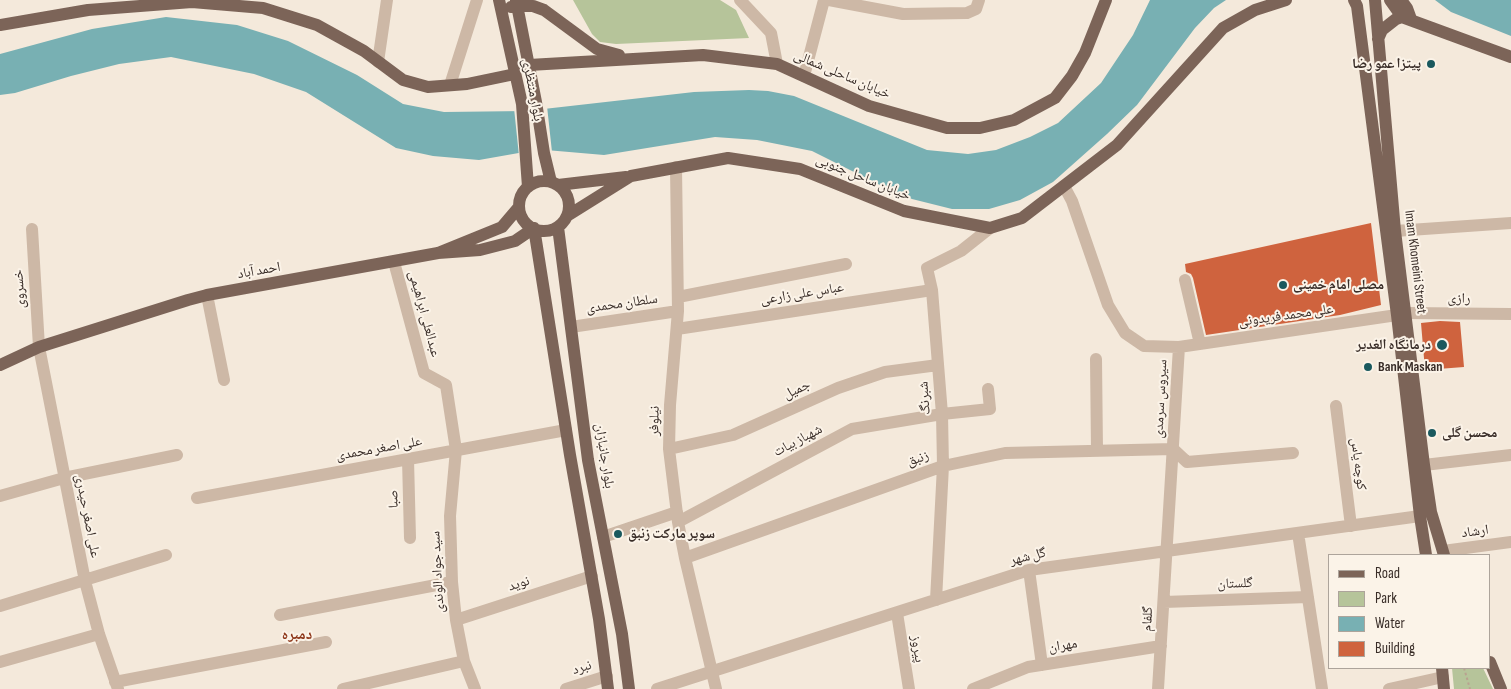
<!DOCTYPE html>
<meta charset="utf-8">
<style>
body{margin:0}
#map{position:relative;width:1511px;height:689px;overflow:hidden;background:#f4e9db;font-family:"Sofia Sans Condensed",sans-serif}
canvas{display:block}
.legend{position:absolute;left:1328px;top:554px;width:162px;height:115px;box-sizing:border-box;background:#fbf3e8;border:1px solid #ada49b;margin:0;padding:6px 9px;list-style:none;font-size:15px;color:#392d28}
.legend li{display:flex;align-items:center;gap:10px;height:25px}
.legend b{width:25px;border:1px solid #ada49b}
</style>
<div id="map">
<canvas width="1511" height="689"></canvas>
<ul class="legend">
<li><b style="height:6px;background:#7c6458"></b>Road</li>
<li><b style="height:14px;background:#b6c49a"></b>Park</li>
<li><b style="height:14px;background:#78b0b3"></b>Water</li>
<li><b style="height:14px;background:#cf633e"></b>Building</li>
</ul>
</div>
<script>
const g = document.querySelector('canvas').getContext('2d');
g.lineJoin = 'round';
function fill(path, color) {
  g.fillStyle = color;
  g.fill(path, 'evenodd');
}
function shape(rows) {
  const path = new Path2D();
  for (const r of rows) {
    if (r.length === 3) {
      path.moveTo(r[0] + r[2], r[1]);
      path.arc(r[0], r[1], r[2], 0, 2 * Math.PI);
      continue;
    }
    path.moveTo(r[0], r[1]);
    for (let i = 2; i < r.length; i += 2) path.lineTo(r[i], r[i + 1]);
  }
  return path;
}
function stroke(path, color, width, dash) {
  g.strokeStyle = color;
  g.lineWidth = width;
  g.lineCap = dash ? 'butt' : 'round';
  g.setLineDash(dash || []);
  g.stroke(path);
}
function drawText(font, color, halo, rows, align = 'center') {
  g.font = font + ' "Sofia Sans Condensed","Noto Naskh Arabic",sans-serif';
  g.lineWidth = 4;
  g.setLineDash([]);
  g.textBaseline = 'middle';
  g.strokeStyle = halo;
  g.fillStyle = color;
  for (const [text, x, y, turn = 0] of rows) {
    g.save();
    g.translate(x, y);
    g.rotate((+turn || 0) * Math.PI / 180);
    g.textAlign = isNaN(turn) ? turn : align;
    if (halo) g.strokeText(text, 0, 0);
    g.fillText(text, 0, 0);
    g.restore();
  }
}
fill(shape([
 [573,0,720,0,736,10,749,38,616,44,600,42,592,34],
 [1452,668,1483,668,1493,689,1454,689]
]), '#b6c49a');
fill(shape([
 [1150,0,1226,0,1214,8,1195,28,1137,105,1107,134,1053,182,1020,200,989,209,952,209,912,199,888,189,812,151,757,140,715,137,604,155,546,150,530,151,479,160,433,156,396,148,306,92,254,74,171,57,119,64,71,76,15,93,0,95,0,54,92,29,166,17,237,25,288,41,357,75,403,104,444,112,526,111,694,92,749,90,768,91,794,96,927,150,968,154,996,150,1030,137,1058,123,1101,83,1133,35],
 [1435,0,1511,0,1511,36,1451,12]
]), '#78b0b3');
fill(shape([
 [547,106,552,152,530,153,519,156,514,108,534,108]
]), '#f4e9db');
fill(shape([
 [1371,223,1381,305,1340,315,1206,335,1193,278,1191,274,1186,272,1185,264],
 [1440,321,1460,322,1464,367,1425,370,1421,323]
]), '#cf633e');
stroke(shape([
 [1464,668,1470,689]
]), '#b9a290', 2, [2.5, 2.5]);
stroke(shape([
 [740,0,771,33,777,64],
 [829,0,903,14,967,13,976,9,979,0],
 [378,62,387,0],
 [804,76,824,0],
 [450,85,477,0],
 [676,167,678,311,670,405,669,449,678,522,685,558,716,689],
 [1064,186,1072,201,1108,305,1125,333,1144,346,1179,347,1397,315],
 [32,229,39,347,85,581,99,634,118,689],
 [1395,231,1511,223],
 [394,262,424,373,446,385,456,450,450,516,452,582,456,620,464,661,475,689],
 [1185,280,1200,344],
 [207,295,224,380],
 [678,297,846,264],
 [1406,313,1511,314],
 [571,327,678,311],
 [677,329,932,290],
 [1096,359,1097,451],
 [1336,406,1351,526],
 [669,449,733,435,838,388,885,372,938,365],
 [408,459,410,538],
 [1424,465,1511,455],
 [0,496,64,478,177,455],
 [197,498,566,430],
 [678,522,852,429,942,414,990,409,988,389],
 [1298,533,1322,689],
 [603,537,677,512],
 [1443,551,1511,542],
 [685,558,943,466,1005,453,1173,449,1187,462,1293,453],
 [1029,570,1042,665],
 [936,600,943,466,942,414,932,290,927,268,961,251,990,228],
 [1164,602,1308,597],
 [0,606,166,555],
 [897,613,909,689],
 [280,615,452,582],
 [456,620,592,576],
 [0,662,99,634],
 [115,682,326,642],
 [343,689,464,661],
 [566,689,607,676],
 [657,689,1029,570,1420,516],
 [973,689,1028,667,1161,646],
 [1158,689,1179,347],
 [1389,689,1443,677]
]), '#cdb8a6', 12);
stroke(shape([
 [499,0,522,104,528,187],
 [516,0,536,102,544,153,551,182],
 [1354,0,1357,6,1397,315,1420,516,1426,555],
 [1375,0,1395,231,1424,465,1431,512,1444,555],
 [1390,0,1402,17,1511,57],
 [1401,0,1407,8,1411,19],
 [511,7,517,6,533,6,544,10,597,49,619,55],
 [0,25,88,10,192,2,263,8,317,25,364,51,403,80,428,87,467,84,515,74],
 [1378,39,1382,30,1396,19,1402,17],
 [529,65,703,55,777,64,869,106,947,128,980,128,1014,120,1055,98,1072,76,1085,53,1106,0],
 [544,206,25],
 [558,185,626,177],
 [567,216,631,176,728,158,800,169,904,211,990,228,1022,218,1117,145,1223,28,1255,10,1286,0],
 [558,227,588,460,622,634,629,689],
 [438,253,480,250,515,241,534,228,570,455,599,619,608,689],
 [0,365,39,347,188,300,207,295,438,253,502,227,519,207],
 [1490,662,1501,689],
 [1442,668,1444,689]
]), '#7c6458', 12);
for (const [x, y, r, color] of [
 [1431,64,5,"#1a595e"],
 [1283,285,5,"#1a595e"],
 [1442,345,6,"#1a595e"],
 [1368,367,5,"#1a595e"],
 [1432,433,5,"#1a595e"],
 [618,534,5,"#1a595e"]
]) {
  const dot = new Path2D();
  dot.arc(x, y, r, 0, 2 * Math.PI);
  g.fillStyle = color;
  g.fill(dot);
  stroke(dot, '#fbf3e8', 2);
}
drawText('bold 14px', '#392d28', '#fbf3e8', [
 ["پیتزا عمو رضا",1421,64,"right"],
 ["مصلی امام خمینی",1293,285],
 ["درمانگاه الغدیر",1431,345,"right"],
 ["Bank Maskan",1378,367],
 ["محسن گلی",1442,433],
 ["سوپر مارکت زنبق",628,534]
], 'left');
drawText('14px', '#392d28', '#fbf3e8', [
 ["خیابان ساحلی شمالی",842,75,23],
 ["بلوار منتظری",532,90,79],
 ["خیابان ساحل جنوبی",863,178,22],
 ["Imam Khomeini Street",1415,262,83],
 ["احمد آباد",259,271,-10],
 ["خسروی",20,289,-94],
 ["عباس علی زارعی",802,294,-9],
 ["رازی",1459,299,1],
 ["سلطان محمدی",622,304,-8],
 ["عبدالعلی ابراهیمی",424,314,75],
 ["علی محمد فریدونی",1286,316,-8],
 ["جمیل",797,390,-24],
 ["شبرنگ",925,398,-94],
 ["سیروس سرمدی",1161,399,-87],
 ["نیلوفر",655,421,-89],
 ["شهباز بیات",798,441,-28],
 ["علی اصغر محمدی",379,449,-10],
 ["بلوار جانبازان",604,456,81],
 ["زنبق",918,459,-20],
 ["کوچه یاس",1358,464,83],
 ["صبا",394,499,-91],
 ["علی اصغر حیدری",87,516,79],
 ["ارشاد",1475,532,-8],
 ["گل شهر",1028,557,-13],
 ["سید جواد الوندی",438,572,-93],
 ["نوید",519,584,-18],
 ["گلستان",1235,584,-2],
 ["گلفام",1148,619,-87],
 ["مهران",1063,646,-9],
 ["پیروز",917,649,81],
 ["نبرد",582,668,-18]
]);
drawText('bold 15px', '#8e371a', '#fbf3e8', [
 ["دمبره",297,635]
]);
</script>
